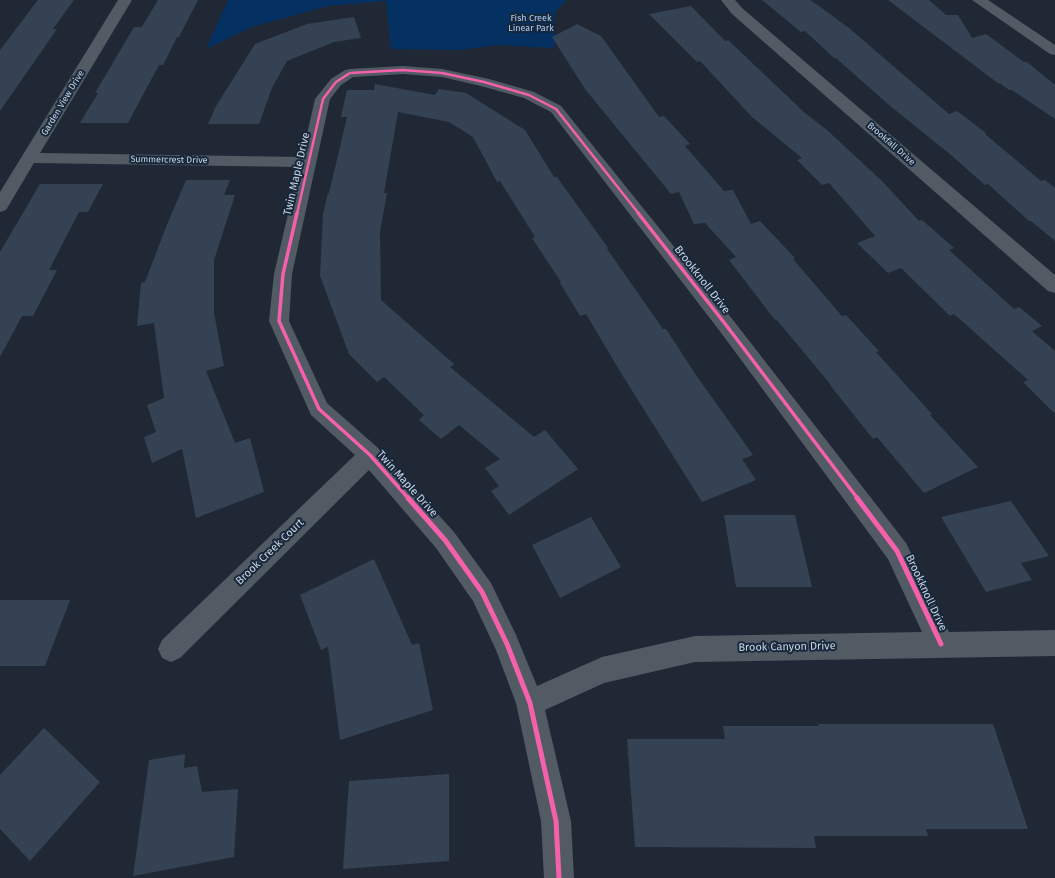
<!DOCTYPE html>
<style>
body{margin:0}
canvas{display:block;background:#1f2834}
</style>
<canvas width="1055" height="878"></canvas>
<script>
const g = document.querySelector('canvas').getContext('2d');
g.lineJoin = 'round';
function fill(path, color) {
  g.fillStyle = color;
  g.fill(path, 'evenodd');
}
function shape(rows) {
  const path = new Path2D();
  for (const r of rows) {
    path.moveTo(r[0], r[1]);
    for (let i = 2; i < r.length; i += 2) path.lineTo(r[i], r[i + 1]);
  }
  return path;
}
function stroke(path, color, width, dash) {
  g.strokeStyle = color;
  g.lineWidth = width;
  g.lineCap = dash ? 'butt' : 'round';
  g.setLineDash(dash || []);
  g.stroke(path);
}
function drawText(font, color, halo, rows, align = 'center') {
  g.font = font + ' "Fira Sans",sans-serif';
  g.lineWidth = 4;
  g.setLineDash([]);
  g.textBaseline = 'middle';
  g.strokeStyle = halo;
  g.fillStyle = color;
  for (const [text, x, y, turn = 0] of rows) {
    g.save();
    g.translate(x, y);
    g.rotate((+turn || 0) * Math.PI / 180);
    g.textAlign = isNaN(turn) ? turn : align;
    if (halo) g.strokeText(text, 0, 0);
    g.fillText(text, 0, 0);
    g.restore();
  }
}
fill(shape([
 [228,0,567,0,555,12,554,48,497,45,459,50,391,49,386,1,328,6,252,27,206,49]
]), '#043062');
fill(shape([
 [38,0,74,0,53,29,57,29,0,111,0,50],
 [158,0,198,0,179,37,177,37,163,65,159,65,128,123,80,123,98,93,95,93,134,27,142,27],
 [762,0,810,0,819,6,849,28,949,114,957,111,986,133,985,134,1041,181,1045,180,1055,188,1055,241,1031,221,1029,221,988,184,985,185,951,155,889,105,836,58,834,58,805,31,801,32],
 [888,0,929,0,946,15,958,15,972,38,986,34,1024,62,1027,62,1055,85,1055,119,1012,90,1009,90,1000,83,999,84],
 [691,6,725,41,728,40,805,113,827,130,883,182,919,221,922,220,954,248,949,250,1014,309,1019,307,1042,326,1032,331,1055,351,1055,414,1023,382,1028,380,954,314,950,316,901,268,888,273,857,243,875,236,829,183,822,185,797,160,802,158,752,117,700,61,697,62,649,14],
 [354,17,361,38,334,42,287,61,272,88,259,124,208,124,216,106,255,44,307,24],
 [577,24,601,36,659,117,664,116,690,144,685,146,724,191,733,190,751,224,760,221,795,258,793,259,842,316,846,315,879,351,876,352,932,414,930,415,978,467,924,493,877,437,873,439,830,385,831,385,776,319,775,320,729,260,736,257,705,223,694,224,679,192,671,194,585,89,552,37],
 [375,84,435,95,439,89,466,93,525,130,554,177,557,177,608,248,607,249,663,329,666,329,696,375,753,455,742,459,756,480,702,502,621,373,586,314,580,316,560,283,561,282,532,238,535,237,500,181,497,182,473,137,449,122,398,112,384,193,387,193,380,232,381,300,454,364,450,367,534,437,545,430,578,469,509,515,491,491,499,486,485,468,500,459,459,425,441,439,419,420,424,415,384,377,377,382,349,354,320,276,323,214,328,193,329,193,347,117,341,117,347,90,374,90],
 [186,180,230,180,224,195,235,195,214,260,214,313,224,366,206,371,235,443,250,438,264,492,196,518,182,449,152,463,144,437,156,432,147,405,164,398,154,323,137,326,141,283,145,282,166,227],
 [40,184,103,184,88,212,79,212,49,270,57,270,33,316,22,316,0,357,0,252],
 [1011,501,1049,556,1021,563,1032,580,986,592,941,517],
 [724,515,795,515,812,587,736,587],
 [591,517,621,567,560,598,532,545],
 [374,559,412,645,419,643,433,710,340,740,328,647,321,650,300,595],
 [0,600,70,600,45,666,0,666],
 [818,724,993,724,1028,829,926,829,928,836,814,836,816,848,635,847,627,739,725,739,723,726,819,726],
 [44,728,100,782,30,861,0,829,0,775],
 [185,754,184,768,197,766,202,792,238,789,234,857,133,876,149,760],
 [449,774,449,861,343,869,349,781]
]), '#344253');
fill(shape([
 [118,0,132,0,40,153,302,157,315,99,331,79,345,70,350,69,403,66,442,69,489,79,534,92,561,106,733,320,906,543,949,632,1055,630,1055,656,695,662,604,683,545,710,571,821,574,878,544,878,541,821,516,703,496,650,473,601,436,548,369,470,180,658,171,662,162,658,158,649,162,640,355,455,311,415,269,321,274,274,299,167,34,163,6,210,0,212,0,192,118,0],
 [403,74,442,77,481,86,524,98,551,112,719,330,888,559,922,632,695,636,602,657,537,686,516,635,491,583,454,532,378,448,327,403,289,321,292,274,330,99,341,85,353,77,403,74],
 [721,0,735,0,742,8,1055,275,1055,293,1048,291,732,14,721,0],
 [972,0,988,0,1055,45,1055,55,1050,54,972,0]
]), '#525a64');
stroke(shape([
 [297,214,323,99,336,82,350,73,403,70,442,73,484,82,529,95,556,109,639,214]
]), '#f560ab', 2.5);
stroke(shape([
 [297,213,283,274,279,321,319,409,370,455,409,499],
 [638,213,726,325,858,499]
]), '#f560ab', 3.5);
stroke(shape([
 [408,498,445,540,482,592,507,644,530,703,556,821,559,878],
 [857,498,897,551,941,644]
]), '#f560ab', 5);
drawText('9px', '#b4cff3', '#17273c', [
 ["Fish Creek",531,18],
 ["Linear Park",531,28]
]);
drawText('9px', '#ccd6e4', '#17273c', [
 ["Garden View Drive",63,103,-59],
 ["Brookfall Drive",891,144,41],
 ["Summercrest Drive",169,160,1]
]);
drawText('11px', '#ccd6e4', '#17273c', [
 ["Twin Maple Drive",297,174,-77],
 ["Brookknoll Drive",702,280,52],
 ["Twin Maple Drive",407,484,48],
 ["Brook Creek Court",270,552,-44],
 ["Brookknoll Drive",926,593,65],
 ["Brook Canyon Drive",787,647,-1]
]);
</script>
